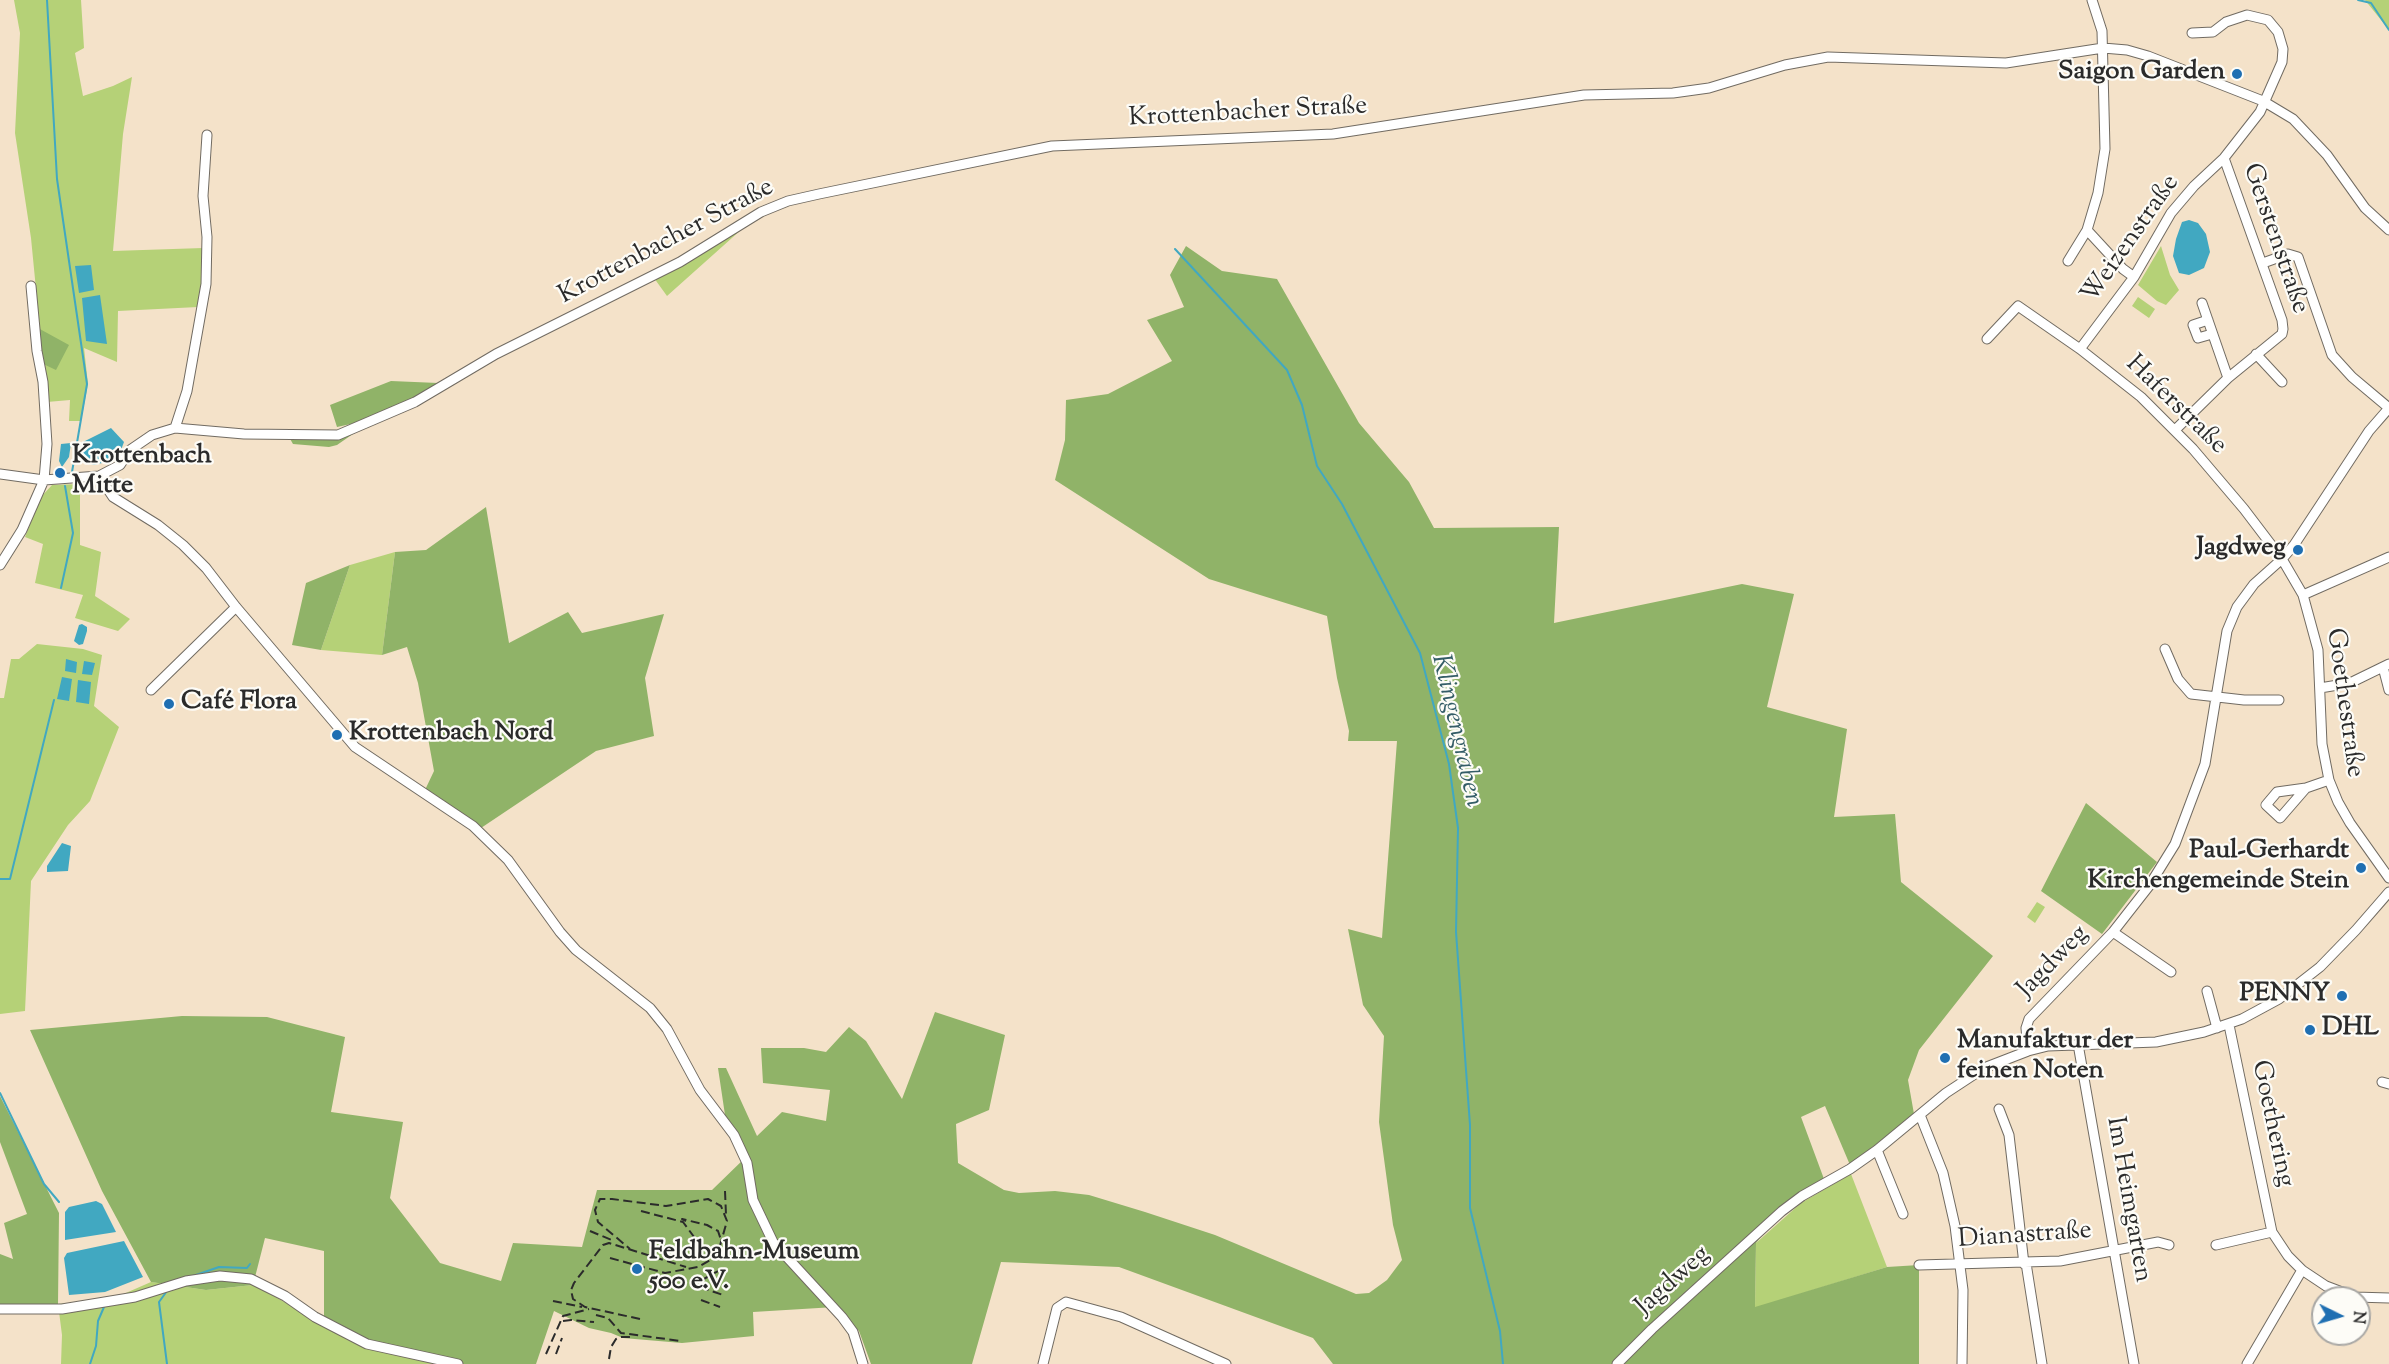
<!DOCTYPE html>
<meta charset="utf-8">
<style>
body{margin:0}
#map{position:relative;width:2389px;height:1364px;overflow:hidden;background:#f4e2c9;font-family:"Sorts Mill Goudy",serif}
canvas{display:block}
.north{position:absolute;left:2311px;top:1286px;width:60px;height:60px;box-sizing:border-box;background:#fdfcf7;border:2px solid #a9a8a5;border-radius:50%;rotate:95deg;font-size:16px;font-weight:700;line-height:24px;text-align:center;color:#2b2b2b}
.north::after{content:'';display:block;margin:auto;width:21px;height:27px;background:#1f6fb2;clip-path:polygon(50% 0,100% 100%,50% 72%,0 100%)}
</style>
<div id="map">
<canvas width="2389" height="1364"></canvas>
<div class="north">N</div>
</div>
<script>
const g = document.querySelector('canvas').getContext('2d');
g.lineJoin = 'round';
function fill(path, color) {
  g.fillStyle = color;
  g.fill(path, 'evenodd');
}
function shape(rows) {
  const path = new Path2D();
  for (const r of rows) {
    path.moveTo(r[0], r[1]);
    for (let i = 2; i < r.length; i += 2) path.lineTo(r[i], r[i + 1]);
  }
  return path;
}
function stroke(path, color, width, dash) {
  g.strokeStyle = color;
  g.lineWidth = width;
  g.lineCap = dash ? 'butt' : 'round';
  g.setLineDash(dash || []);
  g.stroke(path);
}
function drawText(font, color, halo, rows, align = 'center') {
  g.font = font + ' "Sorts Mill Goudy",serif';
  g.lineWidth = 4.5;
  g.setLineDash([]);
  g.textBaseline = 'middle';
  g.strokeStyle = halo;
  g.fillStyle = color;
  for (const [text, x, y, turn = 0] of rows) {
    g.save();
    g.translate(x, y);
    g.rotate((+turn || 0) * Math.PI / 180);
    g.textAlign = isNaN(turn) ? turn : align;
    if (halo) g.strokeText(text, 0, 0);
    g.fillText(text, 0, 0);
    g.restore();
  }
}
fill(shape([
 [14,0,81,0,84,48,75,53,83,96,113,86,132,77,123,134,113,251,203,248,204,282,198,307,118,311,117,362,84,348,88,384,81,421,69,421,70,400,47,402,31,238,15,133,20,33],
 [2365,0,2389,0,2389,30],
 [742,229,667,296,654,278],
 [2161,246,2170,275,2179,290,2166,305,2157,301,2138,285],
 [2138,297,2155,309,2149,318,2132,306],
 [80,484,80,545,101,552,95,596,130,619,118,631,75,618,83,595,35,583,43,544,25,537,41,497,52,485],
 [395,552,382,655,321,650,350,565],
 [37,644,83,649,102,655,94,706,119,727,90,801,68,825,31,881,25,1011,0,1014,0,698,4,698,11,659,19,659],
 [2037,902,2045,907,2035,923,2027,917],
 [1851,1174,1887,1267,1755,1308,1756,1243,1801,1203],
 [151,1282,206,1290,253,1285,366,1346,445,1364,61,1364,62,1335,58,1304,112,1299]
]), '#b5d177');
fill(shape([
 [1186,246,1222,271,1277,279,1359,423,1409,482,1434,528,1559,527,1554,623,1742,584,1794,594,1767,707,1847,729,1834,817,1895,814,1901,882,1993,956,1919,1050,1908,1080,1914,1114,1850,1165,1825,1106,1801,1117,1824,1179,1798,1193,1756,1243,1755,1307,1887,1267,1919,1265,1919,1364,1333,1364,1313,1338,1119,1267,1001,1262,972,1364,871,1364,859,1331,835,1307,753,1312,754,1336,682,1343,623,1338,611,1333,589,1328,554,1311,536,1364,445,1364,366,1346,324,1317,324,1251,265,1238,253,1285,206,1290,151,1282,102,1191,30,1030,182,1016,267,1017,345,1037,331,1112,403,1122,390,1198,440,1263,501,1281,513,1243,582,1247,597,1190,712,1190,747,1156,725,1115,718,1068,726,1068,757,1136,782,1112,826,1121,830,1090,763,1083,761,1048,804,1048,826,1052,849,1027,866,1041,902,1099,935,1012,1005,1035,989,1110,956,1124,958,1163,1004,1190,1019,1193,1055,1191,1089,1195,1145,1212,1215,1235,1356,1294,1369,1293,1387,1280,1402,1260,1393,1225,1379,1122,1384,1036,1363,1005,1348,929,1382,938,1397,741,1348,741,1349,731,1337,678,1327,616,1209,579,1055,480,1065,440,1066,400,1108,394,1172,361,1147,320,1184,307,1170,275],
 [38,328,69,345,56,370,41,363],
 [391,381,438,383,409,402,360,422,337,427,330,405],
 [363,427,337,445,329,447,293,444,289,437,335,436],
 [486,507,509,643,568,612,582,633,664,614,645,678,654,736,596,751,481,828,425,790,434,771,418,683,407,647,382,655,395,552,426,550],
 [350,565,321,650,292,645,306,583],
 [2086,803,2157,862,2102,934,2041,891],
 [0,1096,59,1213,58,1304,0,1305,0,1254,13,1259,4,1223,27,1214,0,1142]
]), '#90b368');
fill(shape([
 [2189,220,2198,223,2206,234,2210,252,2204,268,2189,275,2179,273,2173,256,2176,239,2182,222],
 [91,265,94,290,79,293,75,266],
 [100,295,107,344,86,341,82,298],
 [111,428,124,442,121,450,106,462,94,465,85,462,81,443],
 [71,443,69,457,62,467,59,461,61,444],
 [82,624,87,627,87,631,83,644,79,645,74,641,79,625],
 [66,659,77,662,76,673,65,671],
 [84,661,95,663,92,675,82,674],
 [62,677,72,679,69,701,57,699],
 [78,680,91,682,89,704,76,702],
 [62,843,71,846,68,871,47,872,47,866],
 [96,1201,102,1204,116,1232,65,1240,65,1212,69,1207],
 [124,1241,143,1277,105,1292,69,1295,64,1258,67,1253]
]), '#41a8c1');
stroke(shape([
 [47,0,57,179,87,384,72,472],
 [2358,0,2371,3,2389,30],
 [1175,249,1287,370,1302,405,1317,466,1342,504,1420,653,1449,764,1458,828,1456,932,1470,1125,1470,1208,1500,1331,1503,1364],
 [61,588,73,533,65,486],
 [0,879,10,879,54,700],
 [0,1093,44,1184,59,1202],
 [193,1276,219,1267,247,1268,250,1264],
 [90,1364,96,1346,98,1321,104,1307],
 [167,1364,159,1302,167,1291]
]), '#41a8c1', 2);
const minor = shape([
 [2087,230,2123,269,2134,277],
 [2068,261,2087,230,2098,193,2105,149,2102,31,2092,0],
 [2263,263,2288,254,2298,257,2332,355,2352,377,2389,408],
 [2202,303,2228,378],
 [2208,320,2193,325,2198,338,2212,334],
 [1987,339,2018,306,2080,349,2141,397,2193,449,2244,509,2282,559,2303,595,2318,650,2322,744,2329,780,2338,802,2350,823,2389,878],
 [2080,349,2134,277,2171,213,2194,186,2224,158,2260,112,2282,62,2283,49,2278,32,2268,20,2247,15,2226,22,2213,32,2192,33],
 [2256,354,2282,382],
 [175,428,187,391,206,284,207,237,203,196,207,135],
 [2175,430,2228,378,2282,334,2283,329,2282,320,2224,158],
 [0,474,44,480,99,476,120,465,130,450,152,435,175,428,244,434,338,435,415,402,496,354,680,262,761,212,788,201,819,194,1052,146,1333,134,1584,95,1673,93,1709,88,1785,65,1828,57,2006,63,2103,48,2127,50,2148,56,2263,101,2293,119,2327,155,2365,208,2389,230],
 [99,476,113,497,158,525,183,545,206,568,236,607,355,747,473,826,508,860,560,932,576,950,650,1008,667,1029,700,1090,734,1135,747,1163,753,1200,773,1242,842,1317,853,1332,863,1364],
 [0,565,22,530,44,480,47,444,43,382,37,351,31,286],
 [2303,595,2389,557],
 [2165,649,2178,679,2191,694,2244,700,2279,700],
 [2383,667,2389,690],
 [2320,688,2350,683,2389,664],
 [151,690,236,607],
 [2306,788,2280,818,2266,805,2277,792,2306,788,2329,780],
 [2113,932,2171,972],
 [2207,991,2217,1028],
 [2229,1025,2272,1232,2288,1256,2302,1270,2326,1286,2355,1297,2389,1298],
 [2078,1044,2134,1364],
 [2028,1051,2026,1028,2029,1019,2113,932,2149,886,2175,844,2205,764,2227,631,2237,607,2254,584,2282,559,2294,545,2369,431,2389,408],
 [2382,1082,2389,1084],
 [1999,1109,2009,1135,2024,1264],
 [1920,1115,1943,1173,1955,1226,1963,1290,1962,1364],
 [1877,1150,1903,1214],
 [2216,1245,2272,1232],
 [2026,1263,2042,1364],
 [1919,1265,2060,1261,2158,1242,2169,1245],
 [0,1309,62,1309,135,1297,186,1281,220,1276,251,1279,285,1296,315,1317,367,1344,458,1364],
 [1043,1364,1057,1308,1066,1302,1121,1317,1226,1364],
 [1617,1364,1652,1329,1782,1211,1802,1196,1850,1169,1877,1150,1946,1093,1984,1068,2028,1051,2048,1046,2156,1042,2204,1032,2242,1019,2279,999,2320,967,2356,930,2389,892],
 [2247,1364,2302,1270]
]);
stroke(minor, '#716b62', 11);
stroke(minor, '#fff', 9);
stroke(shape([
 [725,1191,726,1215],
 [641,1211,683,1222,700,1245],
 [686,1221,682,1219,707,1225,718,1231,722,1243],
 [590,1231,614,1241],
 [610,1258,665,1273,698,1267,717,1256,727,1221,721,1206,708,1199,666,1206,612,1199,600,1199,595,1210,598,1222,630,1249],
 [702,1280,722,1269],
 [700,1287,723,1295],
 [701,1300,720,1307],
 [553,1301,582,1307],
 [596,1315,608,1318,621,1333,681,1341],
 [640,1319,585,1307,573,1299,571,1290,574,1283,603,1245,609,1243,686,1267],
 [563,1321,571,1320,594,1322],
 [546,1354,563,1316,589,1309],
 [556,1354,562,1338],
 [609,1359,611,1347,616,1339,620,1337,631,1337]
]), '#2b2b2b', 2, [9, 4.5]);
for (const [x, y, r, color] of [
 [2237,74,6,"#1f6fb2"],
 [60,473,6,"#1f6fb2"],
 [2298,550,6,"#1f6fb2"],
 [169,704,6,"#1f6fb2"],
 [337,735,6,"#1f6fb2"],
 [2361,868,6,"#1f6fb2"],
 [2342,996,6,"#1f6fb2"],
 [2310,1030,6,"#1f6fb2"],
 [1945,1058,6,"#1f6fb2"],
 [637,1269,6,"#1f6fb2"]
]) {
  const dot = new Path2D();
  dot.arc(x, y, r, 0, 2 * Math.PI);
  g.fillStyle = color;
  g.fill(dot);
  stroke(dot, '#fdfcf7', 2);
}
drawText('bold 26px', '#2b2b2b', '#fdfcf7', [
 ["Saigon Garden",2225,74,"right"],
 ["Krottenbach",72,458],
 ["Mitte",72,488],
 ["Jagdweg",2286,550,"right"],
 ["Café Flora",181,704],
 ["Krottenbach Nord",349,735],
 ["Paul-Gerhardt",2349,853,"right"],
 ["Kirchengemeinde Stein",2349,883,"right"],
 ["PENNY",2330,996,"right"],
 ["DHL",2322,1030],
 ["Manufaktur der",1957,1043],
 ["feinen Noten",1957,1073],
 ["Feldbahn-Museum",649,1254],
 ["500 e.V.",649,1284]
], 'left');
drawText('26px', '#2b2b2b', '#fdfcf7', [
 ["Krottenbacher Straße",1248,114,-3],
 ["Gerstenstraße",2274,239,71],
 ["Weizenstraße",2132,240,-55],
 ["Krottenbacher Straße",667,243,-28],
 ["Haferstraße",2175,406,44],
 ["Goethestraße",2343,703,82],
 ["Jagdweg",2054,963,-46],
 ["Goethering",2271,1124,78],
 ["Im Heimgarten",2127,1200,80],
 ["Dianastraße",2025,1237,-4],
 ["Jagdweg",1674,1282,-42]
]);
drawText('italic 27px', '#345d67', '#fdfcf7', [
 ["Klingengraben",1455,731,77]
]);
</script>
